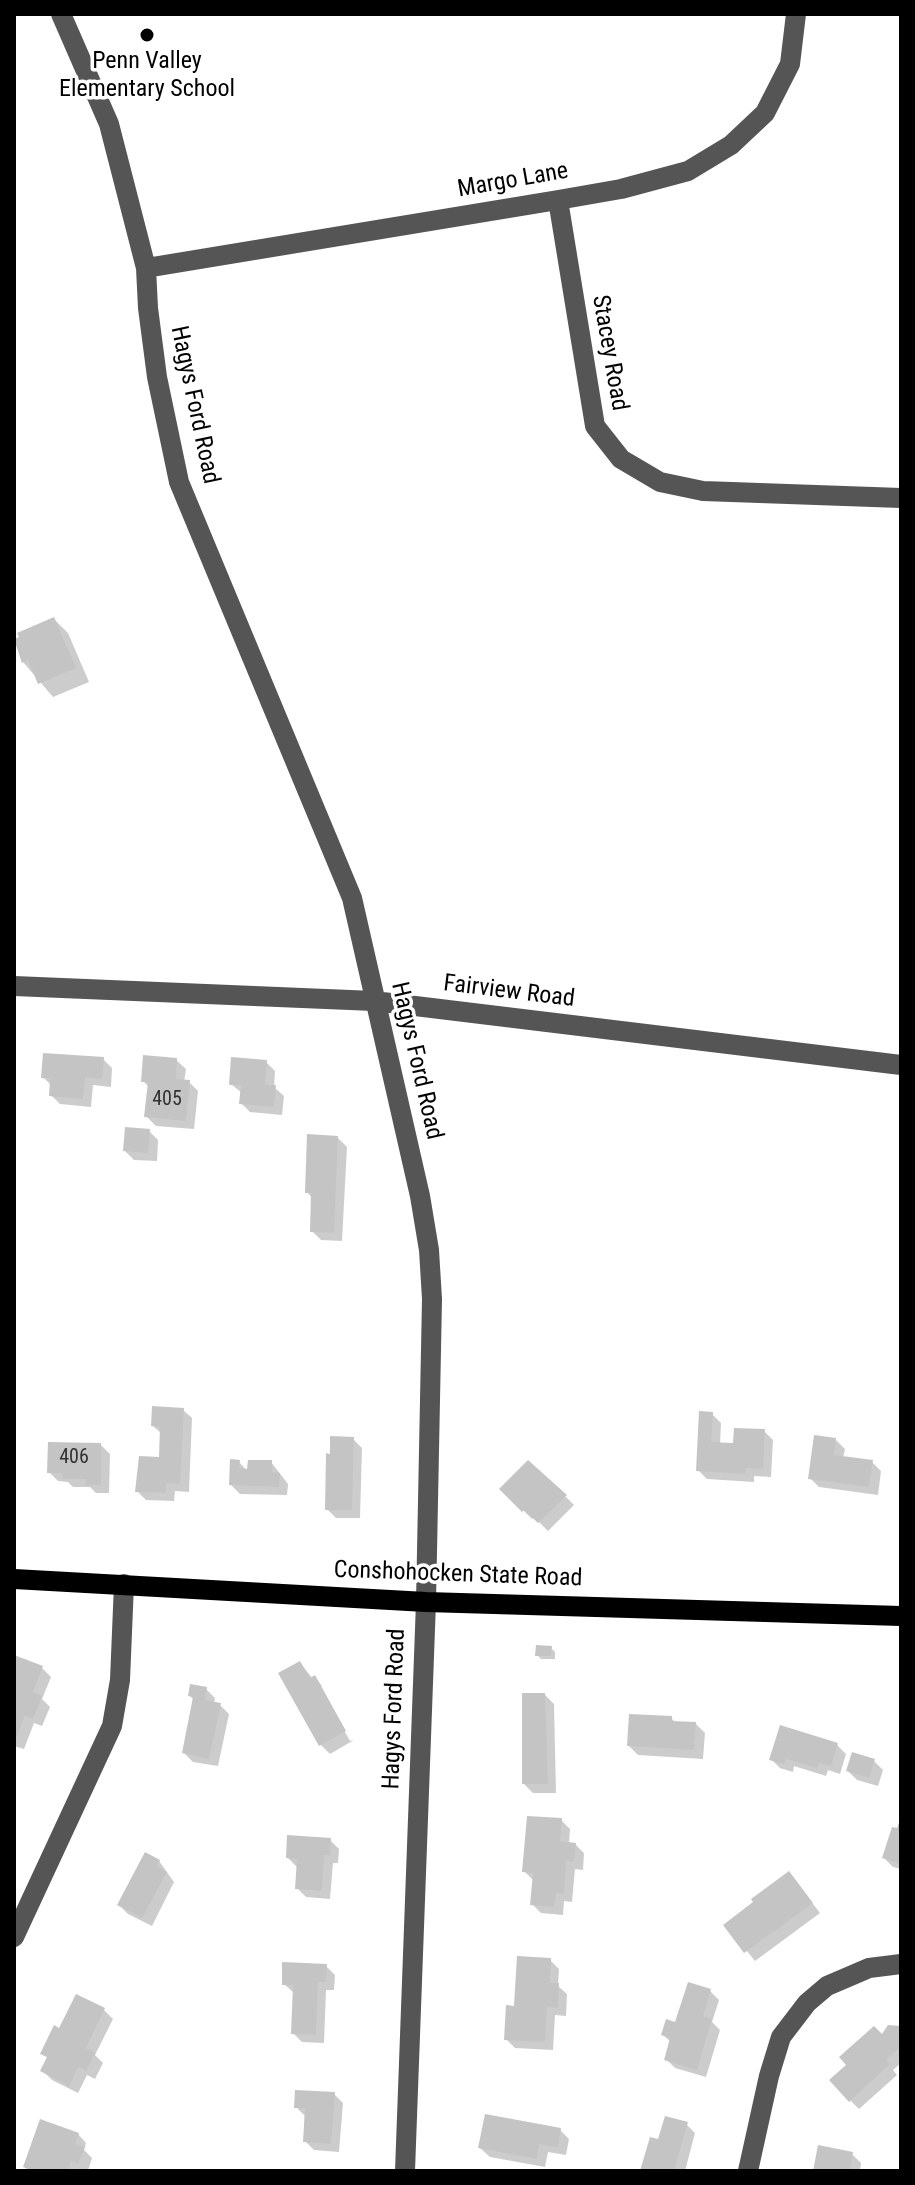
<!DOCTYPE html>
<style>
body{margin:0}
#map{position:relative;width:915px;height:2185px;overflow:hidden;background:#fff;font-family:"Roboto Condensed",sans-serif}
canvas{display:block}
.frame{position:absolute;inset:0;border:16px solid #000;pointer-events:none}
</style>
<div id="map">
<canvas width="915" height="2185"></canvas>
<div class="frame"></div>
</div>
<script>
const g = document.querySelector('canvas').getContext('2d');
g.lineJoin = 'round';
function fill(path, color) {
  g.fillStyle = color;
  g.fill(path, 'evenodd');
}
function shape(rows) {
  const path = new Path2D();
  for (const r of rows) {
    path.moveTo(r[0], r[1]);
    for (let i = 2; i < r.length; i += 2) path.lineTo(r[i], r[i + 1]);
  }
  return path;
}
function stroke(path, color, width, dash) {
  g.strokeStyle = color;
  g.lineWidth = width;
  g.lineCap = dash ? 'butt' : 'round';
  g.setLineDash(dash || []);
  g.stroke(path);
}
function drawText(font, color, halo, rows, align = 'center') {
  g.font = font + ' "Roboto Condensed",sans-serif';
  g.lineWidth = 7;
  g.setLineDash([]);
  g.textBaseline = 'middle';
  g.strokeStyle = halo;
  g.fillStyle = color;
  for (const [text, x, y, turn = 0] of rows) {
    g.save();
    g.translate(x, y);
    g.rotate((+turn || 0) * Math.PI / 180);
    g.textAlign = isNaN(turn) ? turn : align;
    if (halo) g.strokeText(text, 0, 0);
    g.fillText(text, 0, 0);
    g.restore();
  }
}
fill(shape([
 [54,619,68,633,89,682,53,697,23,662,15,641],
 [103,1059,112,1068,111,1087,93,1085,91,1107,60,1104,51,1095,52,1086,43,1077],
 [176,1060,186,1069,184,1082,189,1082,198,1091,194,1129,156,1126,147,1117,149,1087,143,1081],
 [266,1062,275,1071,274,1087,284,1096,282,1115,250,1112,241,1103,242,1093,231,1084],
 [149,1131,158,1140,157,1161,134,1160,125,1151],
 [338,1138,347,1147,342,1241,321,1240,312,1231,313,1199,307,1192],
 [183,1410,192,1418,189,1492,175,1491,174,1501,146,1500,137,1491,161,1459,162,1434,153,1426],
 [712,1414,721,1423,720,1445,735,1445,764,1431,773,1440,771,1477,754,1476,754,1482,707,1479,698,1470],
 [353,1439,362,1448,360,1518,336,1518,327,1509],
 [836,1440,845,1449,843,1458,872,1462,881,1471,878,1495,819,1487,810,1478],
 [101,1445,110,1454,109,1493,96,1493,90,1487,73,1487,68,1482,58,1481,49,1472],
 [239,1462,249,1473,271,1462,288,1484,287,1495,240,1494,231,1485],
 [552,1483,574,1505,548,1531,534,1517,532,1519,502,1489],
 [551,1648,555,1652,555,1659,541,1659,537,1655],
 [14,1657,42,1668,51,1677,42,1699,50,1707,42,1726,34,1723,24,1749,14,1746],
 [300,1663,313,1679,315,1678,322,1686,319,1686,350,1741,354,1740,330,1754,321,1745],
 [206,1689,215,1698,214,1704,220,1705,229,1714,218,1766,193,1762,184,1753,194,1700,190,1696],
 [545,1695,554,1704,556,1793,533,1793,524,1784],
 [671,1718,676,1723,696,1724,705,1733,703,1759,638,1755,629,1746],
 [837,1745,846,1754,840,1774,828,1770,826,1776,794,1766,793,1772,780,1768,771,1759],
 [874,1761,883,1770,878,1786,857,1780,848,1771],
 [561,1820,570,1829,569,1844,575,1844,584,1853,583,1870,575,1869,572,1902,564,1901,563,1915,541,1913,532,1904,534,1881,524,1871],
 [901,1821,901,1869,893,1867,884,1858],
 [330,1840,339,1849,338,1863,333,1863,330,1899,306,1897,297,1888,297,1867,288,1858],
 [159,1861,174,1882,152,1926,128,1914,119,1905],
 [789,1873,820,1913,755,1961,726,1925],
 [550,1960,559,1969,558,1986,567,1994,566,2016,555,2015,553,2050,515,2048,506,2039,516,2008],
 [326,1966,335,1975,334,1990,326,1990,324,2043,302,2042,293,2033,294,1993,284,1984],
 [710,1991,719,2000,712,2022,720,2030,706,2077,675,2068,666,2059,671,2042,663,2035],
 [77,1997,104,2010,113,2019,95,2055,103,2063,95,2079,87,2075,78,2093,52,2080,43,2071,49,2059,43,2053,60,2031],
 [901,2028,901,2063,893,2070,897,2075,859,2109,850,2100,882,2037],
 [334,2094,343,2103,339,2152,314,2150,305,2141,305,2116,296,2107],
 [686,2124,695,2133,685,2171,642,2171,660,2142],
 [560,2130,569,2139,566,2155,548,2152,545,2167,490,2157,480,2148],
 [78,2134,86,2143,84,2150,92,2158,88,2171,80,2169,79,2171,29,2171,25,2167],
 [852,2154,861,2163,860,2171,815,2171]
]), '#0003');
fill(shape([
 [54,617,76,668,38,684,28,660,22,663,14,639,19,637,17,633],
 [43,1053,104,1057,102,1079,85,1077,83,1099,49,1096,50,1079,41,1078],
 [143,1055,177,1058,176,1079,190,1080,186,1121,144,1117,148,1082,141,1082],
 [231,1057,267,1060,265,1085,276,1085,274,1107,239,1104,241,1085,229,1085],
 [125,1127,150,1129,148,1153,123,1151],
 [307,1134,338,1136,334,1233,310,1232,311,1193,305,1193],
 [152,1406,184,1408,180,1484,166,1483,166,1493,135,1492,139,1456,159,1457,160,1427,151,1426],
 [699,1411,713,1412,711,1442,733,1443,734,1428,765,1429,763,1469,746,1468,745,1474,696,1471],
 [814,1435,836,1438,834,1455,873,1460,869,1487,808,1479],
 [330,1436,354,1437,352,1510,325,1510,326,1453,330,1454],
 [48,1442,101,1443,101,1485,85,1485,86,1479,62,1479,63,1473,47,1473],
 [230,1459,240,1460,239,1468,247,1469,248,1460,272,1460,272,1472,280,1473,279,1487,229,1485],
 [528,1460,567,1495,538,1523,524,1510,522,1512,499,1489],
 [536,1645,552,1646,551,1656,535,1656],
 [14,1655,43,1666,33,1692,42,1696,33,1719,25,1715,14,1743],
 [300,1661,310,1678,315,1675,346,1731,319,1746,278,1673],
 [190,1684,207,1687,205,1700,221,1703,209,1759,182,1753,193,1697,188,1696],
 [522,1693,545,1693,548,1784,522,1784],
 [629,1714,672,1716,672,1721,696,1722,694,1750,627,1746],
 [780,1725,838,1743,831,1766,819,1763,817,1768,786,1759,784,1764,769,1760],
 [852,1752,875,1759,869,1778,846,1771],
 [527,1816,562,1818,560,1841,576,1843,574,1862,566,1861,564,1894,556,1893,554,1907,530,1905,533,1873,522,1872],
 [901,1817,901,1864,882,1858,892,1827,897,1828],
 [287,1835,331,1838,330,1855,324,1855,322,1891,295,1889,297,1859,286,1858],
 [145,1852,160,1860,157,1866,167,1872,142,1918,117,1905],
 [789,1871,813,1903,744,1953,723,1925,753,1902,751,1899],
 [517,1956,551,1958,550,1983,559,1983,558,2008,547,2007,545,2042,504,2040,506,2005,514,2006],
 [282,1962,327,1964,326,1982,318,1982,316,2035,291,2034,293,1985,282,1985],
 [688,1982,711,1989,703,2016,712,2019,697,2070,664,2060,670,2038,661,2035,666,2019,675,2022],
 [76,1994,105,2008,86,2048,95,2053,86,2071,78,2067,69,2086,40,2071,47,2057,40,2054,54,2025,59,2028],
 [888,2025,901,2026,901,2051,897,2050,886,2060,890,2064,849,2102,829,2080,846,2065,839,2057,874,2026,882,2034],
 [295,2090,335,2092,331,2144,303,2142,305,2108,294,2108],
 [485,2114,561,2128,558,2147,539,2144,537,2159,478,2148],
 [665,2116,688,2122,674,2171,640,2171,650,2137,658,2139],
 [40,2119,79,2133,75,2144,85,2147,78,2164,71,2161,68,2171,33,2171,23,2167],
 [818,2145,853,2152,850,2171,813,2171]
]), '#c4c4c4');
stroke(shape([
 [61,14,109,124,146,268,148,308,157,377,179,482,352,898,420,1196,429,1250,432,1299,426,1602,405,2171],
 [558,200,595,426,621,459,660,482,703,491,901,498],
 [146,268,558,200,621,189,688,171,731,145,765,113,790,64,796,14],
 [14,986,374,1001,901,1065],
 [14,1937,112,1726,120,1680,124,1584],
 [748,2171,769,2076,781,2037,807,2003,827,1986,869,1968,901,1964]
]), '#555', 20);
stroke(shape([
 [14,1579,426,1602,901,1616]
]), '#000', 20);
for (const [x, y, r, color] of [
 [147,35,8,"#000"]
]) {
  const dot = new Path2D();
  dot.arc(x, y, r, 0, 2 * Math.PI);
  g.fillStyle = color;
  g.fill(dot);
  stroke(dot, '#fff', 3);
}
drawText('20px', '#313131', null, [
 ["405",167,1100],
 ["406",74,1458]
]);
drawText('24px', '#000', '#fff', [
 ["Penn Valley",147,62],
 ["Elementary School",147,90]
]);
drawText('24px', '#000', '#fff', [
 ["Margo Lane",513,181,-10],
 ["Stacey Road",609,353,80],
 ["Hagys Ford Road",194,405,78],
 ["Fairview Road",509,992,7],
 ["Hagys Ford Road",416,1061,77],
 ["Conshohocken State Road",458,1575,2],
 ["Hagys Ford Road",395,1709,-88]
]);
</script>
